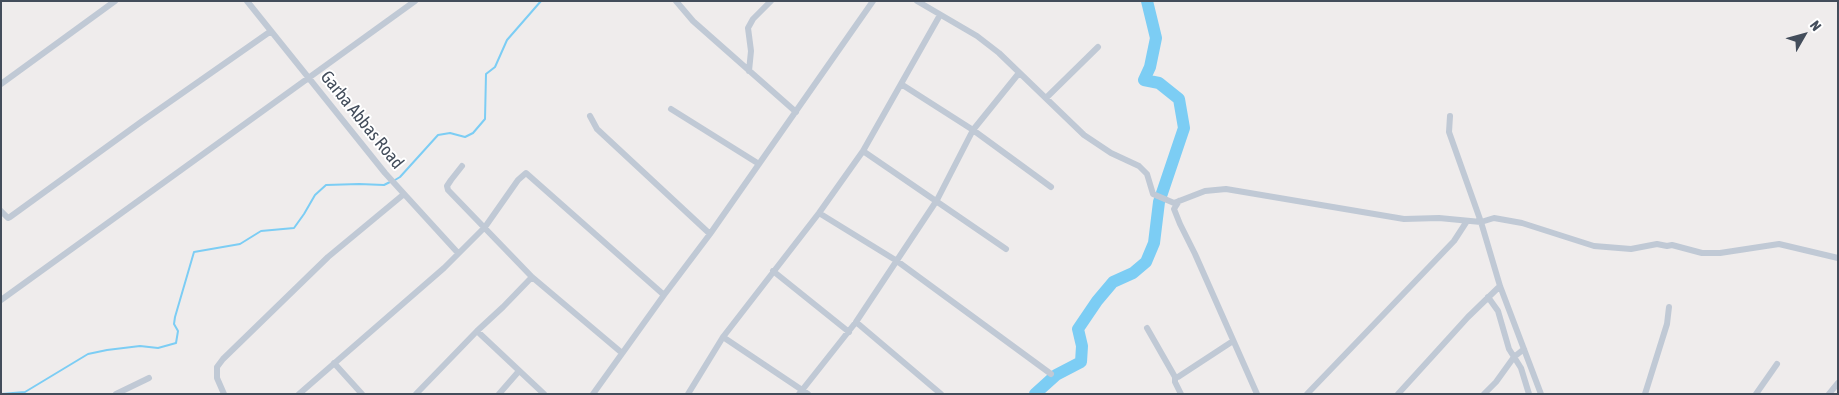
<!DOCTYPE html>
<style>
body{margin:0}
#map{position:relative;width:1839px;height:395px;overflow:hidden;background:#efecec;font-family:"Asap Condensed",sans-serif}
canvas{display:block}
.frame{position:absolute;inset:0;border:2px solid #434d5b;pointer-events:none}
.north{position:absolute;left:1779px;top:10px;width:50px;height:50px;-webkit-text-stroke:4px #fff;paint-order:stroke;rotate:52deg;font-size:14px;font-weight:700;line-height:20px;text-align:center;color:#434d5b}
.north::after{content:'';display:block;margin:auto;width:18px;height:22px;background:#434d5b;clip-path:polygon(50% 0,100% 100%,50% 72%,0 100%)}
</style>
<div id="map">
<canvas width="1839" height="395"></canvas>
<div class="frame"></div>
<div class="north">N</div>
</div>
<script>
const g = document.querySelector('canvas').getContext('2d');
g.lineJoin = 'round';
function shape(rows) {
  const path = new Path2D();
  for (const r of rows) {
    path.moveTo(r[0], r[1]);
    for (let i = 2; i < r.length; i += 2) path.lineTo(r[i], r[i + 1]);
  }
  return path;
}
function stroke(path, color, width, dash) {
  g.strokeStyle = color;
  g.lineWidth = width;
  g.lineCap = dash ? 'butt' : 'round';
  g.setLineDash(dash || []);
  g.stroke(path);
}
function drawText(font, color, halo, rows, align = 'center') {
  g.font = font + ' "Asap Condensed",sans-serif';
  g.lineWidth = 4;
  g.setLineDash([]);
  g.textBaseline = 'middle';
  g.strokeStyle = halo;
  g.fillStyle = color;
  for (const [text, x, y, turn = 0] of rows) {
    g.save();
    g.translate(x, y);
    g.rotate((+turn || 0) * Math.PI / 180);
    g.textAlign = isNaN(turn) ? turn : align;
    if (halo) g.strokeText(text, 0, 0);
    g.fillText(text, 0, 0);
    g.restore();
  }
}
stroke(shape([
 [395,180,400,177,438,135,450,133,465,137,473,133,485,119,486,74,495,67,507,40,541,1],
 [1,394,25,392,88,354,107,350,140,346,158,348,176,343,178,331,174,324,175,317,194,252,240,244,261,231,294,228,304,214,315,195,326,185,359,184,384,185,390,182]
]), '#7ccdf4', 2);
stroke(shape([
 [1035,394,1056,375,1081,362,1082,346,1078,329,1097,301,1113,282,1133,273,1146,262,1154,243,1159,202,1184,128,1179,99,1159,83,1144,80,1150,67,1156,38,1147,1]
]), '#7ccdf4', 12);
stroke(shape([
 [247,1,385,173,458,253],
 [676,1,693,21,796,112],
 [917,1,977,36,999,53,1084,135,1111,153,1139,166,1147,174,1153,194,1174,203,1205,191,1226,189,1404,219,1439,218,1481,222,1494,218,1522,223,1594,246,1631,249,1657,244,1667,246,1672,245,1702,253,1720,253,1779,244,1838,258],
 [749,71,751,51,748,28,753,19,771,1],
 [1,84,115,1],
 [901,84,973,130,1051,187],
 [1046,98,1098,47],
 [671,109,759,164],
 [590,116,597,129,710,234],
 [1450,116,1449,132,1481,222,1500,286,1541,394],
 [863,151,1006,249],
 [462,166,451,180,447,186,448,190,532,277,622,353],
 [1179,201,1174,209,1180,224,1195,254,1257,394],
 [1,211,8,218,10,217,141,122,271,31],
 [819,213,897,261,1051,374],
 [773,271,849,332],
 [1488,297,1498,311,1509,349,1521,368,1529,394],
 [1,300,415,1],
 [856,322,941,394],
 [1147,328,1175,377,1175,382,1181,394],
 [477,331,544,394],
 [723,337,808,394],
 [334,363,362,394],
 [1175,377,1178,377,1233,341],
 [116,394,149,378],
 [224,394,217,378,217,367,223,359,328,257,404,194],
 [299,394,444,268,485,227,518,180,526,173,664,295],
 [416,394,477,331,503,307,532,277],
 [499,394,519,371],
 [593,394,664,295,710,234,873,1],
 [688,394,723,337,819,213,863,151,940,15],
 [799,394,856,322,937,200,973,130,1019,73],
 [1307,394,1454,241,1467,221],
 [1398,394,1468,317,1500,286],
 [1484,394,1496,382,1514,357,1524,349],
 [1645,394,1667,324,1669,307],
 [1756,394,1777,364],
 [1829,394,1838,383]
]), '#c0c9d5', 6);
drawText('18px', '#434d5b', '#fff', [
 ["Garba Abbas Road",362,120,51]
]);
</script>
